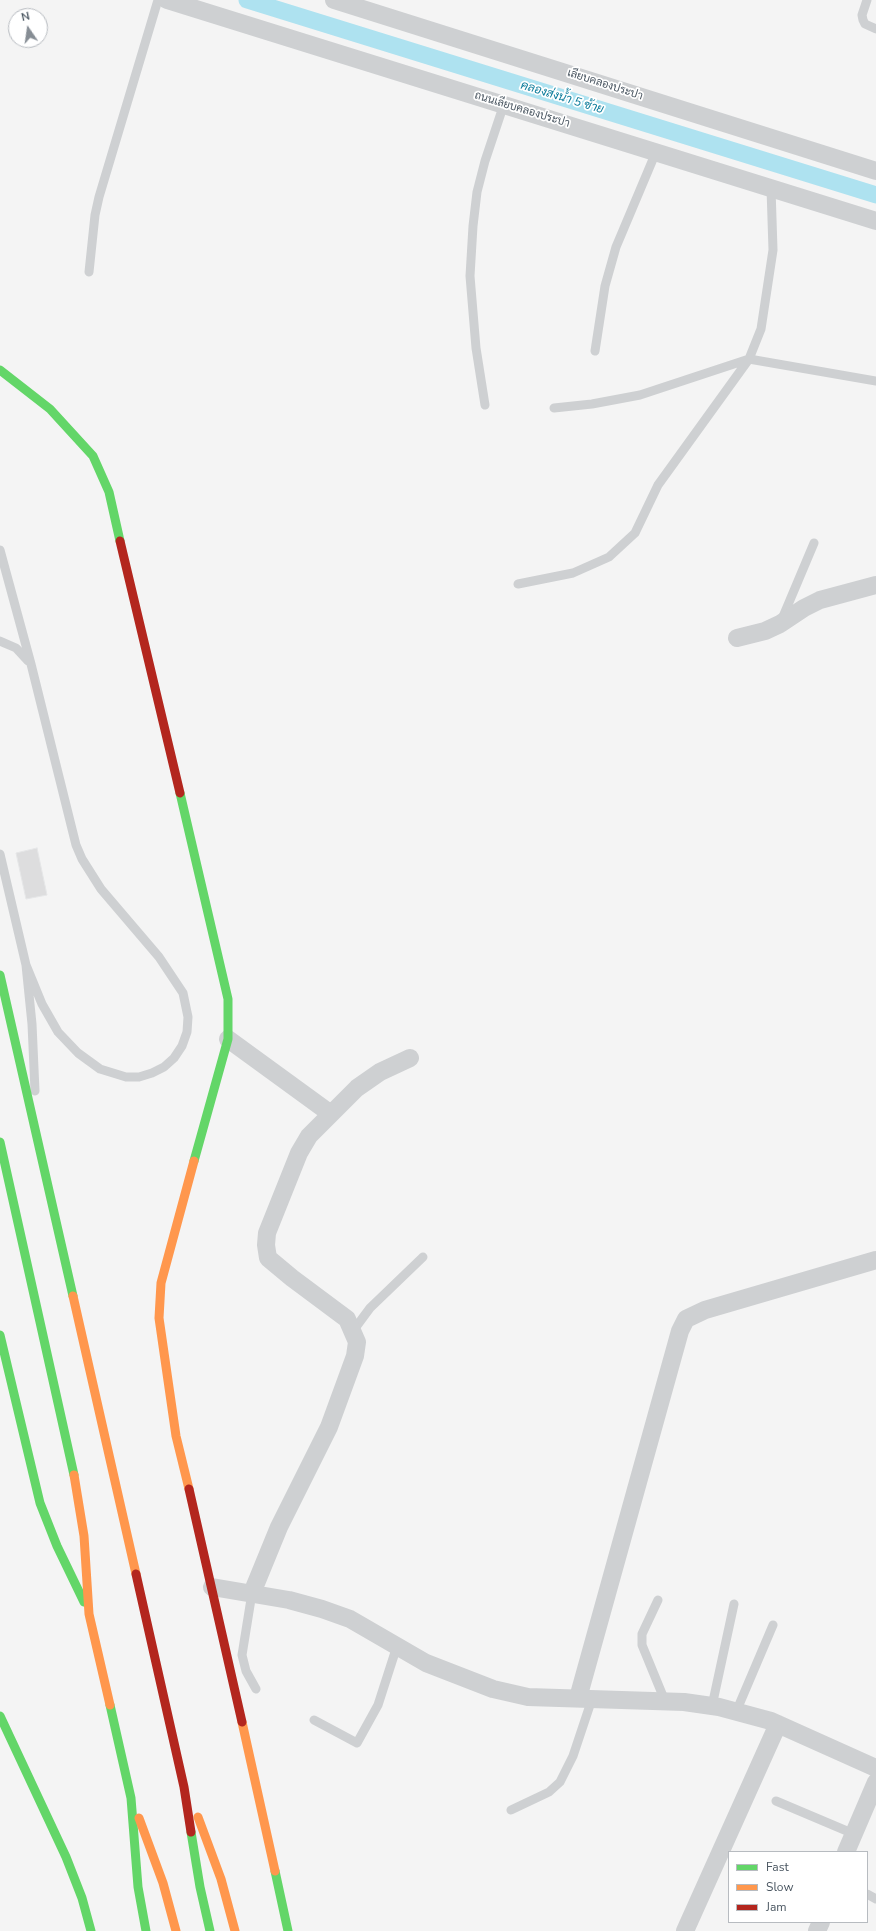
<!DOCTYPE html>
<meta charset="utf-8">
<style>
body{margin:0}
#map{position:relative;width:876px;height:1931px;overflow:hidden;background:#f4f4f4;font-family:"Nunito Sans",sans-serif}
canvas{display:block}
.legend{position:absolute;left:728px;top:1851px;width:140px;height:72px;box-sizing:border-box;background:#fff;border:1px solid #b7bbc0;margin:0;padding:5px 7px;list-style:none;font-size:12px;color:#4a5661}
.legend li{display:flex;align-items:center;gap:8px;height:20px}
.legend b{width:20px;border:1px solid #b7bbc0}
.north{position:absolute;left:8px;top:8px;width:40px;height:40px;box-sizing:border-box;background:#fff;border:1px solid #b7bbc0;border-radius:50%;rotate:347deg;font-size:11px;font-weight:700;line-height:16px;text-align:center;color:#4a5661}
.north::after{content:'';display:block;margin:auto;width:14px;height:18px;background:#868d94;clip-path:polygon(50% 0,100% 100%,50% 72%,0 100%)}
</style>
<div id="map">
<canvas width="876" height="1931"></canvas>
<ul class="legend">
<li><b style="height:5px;background:#63d668"></b>Fast</li>
<li><b style="height:5px;background:#ff974d"></b>Slow</li>
<li><b style="height:5px;background:#b3261e"></b>Jam</li>
</ul>
<div class="north">N</div>
</div>
<script>
const g = document.querySelector('canvas').getContext('2d');
g.lineJoin = 'round';
function shape(rows) {
  const path = new Path2D();
  for (const r of rows) {
    path.moveTo(r[0], r[1]);
    for (let i = 2; i < r.length; i += 2) path.lineTo(r[i], r[i + 1]);
  }
  return path;
}
function stroke(path, color, width, dash) {
  g.strokeStyle = color;
  g.lineWidth = width;
  g.lineCap = dash ? 'butt' : 'round';
  g.setLineDash(dash || []);
  g.stroke(path);
}
function fill(path, color) {
  g.fillStyle = color;
  g.fill(path, 'evenodd');
}
function drawText(font, color, halo, rows, align = 'center') {
  g.font = font + ' "Nunito Sans",Sarabun,sans-serif';
  g.lineWidth = 3.5;
  g.setLineDash([]);
  g.textBaseline = 'middle';
  g.strokeStyle = halo;
  g.fillStyle = color;
  for (const [text, x, y, turn = 0] of rows) {
    g.save();
    g.translate(x, y);
    g.rotate((+turn || 0) * Math.PI / 180);
    g.textAlign = isNaN(turn) ? turn : align;
    if (halo) g.strokeText(text, 0, 0);
    g.fillText(text, 0, 0);
    g.restore();
  }
}
stroke(shape([
 [247,0,876,195]
]), '#aee2f0', 17);
const building = shape([
 [37,848,47,895,26,899,16,853,37,848]
]);
fill(building, '#ddddde');
stroke(building, '#e5e6e7', 1);
stroke(shape([
 [867,0,862,15,863,20,865,24,876,29],
 [89,272,95,215,99,197,158,0],
 [595,351,605,286,616,247,656,152],
 [485,405,476,348,470,276,473,226,477,192,485,161,504,104],
 [554,408,592,404,640,395,749,359,876,381],
 [0,550,31,664,76,845,82,859,101,889,159,957,183,993,188,1017,187,1032,182,1046,174,1058,164,1067,152,1073,139,1077,126,1077,100,1069,78,1053,58,1032,42,1004,26,965],
 [518,584,573,573,609,557,635,533,658,485,749,359,761,329,773,250,771,188],
 [782,619,814,543],
 [0,641,16,648,28,661],
 [0,854,26,965,32,1024,35,1091],
 [353,1331,370,1308,423,1257],
 [252,1593,242,1655,246,1671,256,1689],
 [658,1600,642,1634,642,1645,665,1701],
 [712,1706,734,1604],
 [736,1712,773,1625],
 [314,1720,357,1743,378,1705,397,1646],
 [776,1801,854,1834],
 [511,1810,549,1792,560,1782,573,1756,592,1699],
 [867,1894,876,1899]
]), '#ced0d2', 9);
stroke(shape([
 [167,0,876,221],
 [334,0,876,171],
 [737,638,765,631,780,624,804,608,820,600,876,585],
 [228,1039,331,1114],
 [212,1587,289,1600,322,1609,350,1619,426,1663,493,1689,528,1697,684,1702,719,1707,771,1721,876,1768],
 [252,1593,279,1527,329,1427,355,1356,357,1342,347,1319,292,1278,268,1258,266,1245,267,1233,299,1153,309,1136,357,1088,380,1072,410,1058],
 [578,1698,680,1331,686,1319,705,1310,876,1260],
 [846,1852,876,1782],
 [685,1931,778,1724],
 [817,1931,821,1922]
]), '#ced0d2', 18);
stroke(shape([
 [0,370,50,409,93,456,109,492,120,541],
 [180,793,228,999,228,1039,194,1161],
 [0,975,73,1296],
 [0,1142,74,1475],
 [0,1335,40,1503,57,1546,84,1602],
 [110,1705,131,1798,138,1887,146,1931],
 [0,1716,66,1857,82,1898,91,1931],
 [191,1832,200,1887,210,1931],
 [275,1871,288,1931]
]), '#63d668', 9);
stroke(shape([
 [73,1296,136,1574],
 [74,1475,84,1536,89,1614,110,1705],
 [189,1489,176,1436,159,1318,161,1283,194,1161],
 [242,1722,275,1871],
 [198,1817,221,1879,235,1931],
 [139,1818,163,1883,176,1931]
]), '#ff974d', 9);
stroke(shape([
 [120,541,180,793],
 [189,1489,242,1722],
 [136,1574,184,1787,191,1832]
]), '#b3261e', 9);
drawText('11px', '#4a5661', '#fff', [
 ["เลียบคลองประปา",605,85,18],
 ["ถนนเลียบคลองประปา",522,110,17]
]);
drawText('italic 12px', '#0c7c9b', '#fff', [
 ["คลองส่งน้ำ 5 ซ้าย",562,98,17]
]);
</script>
